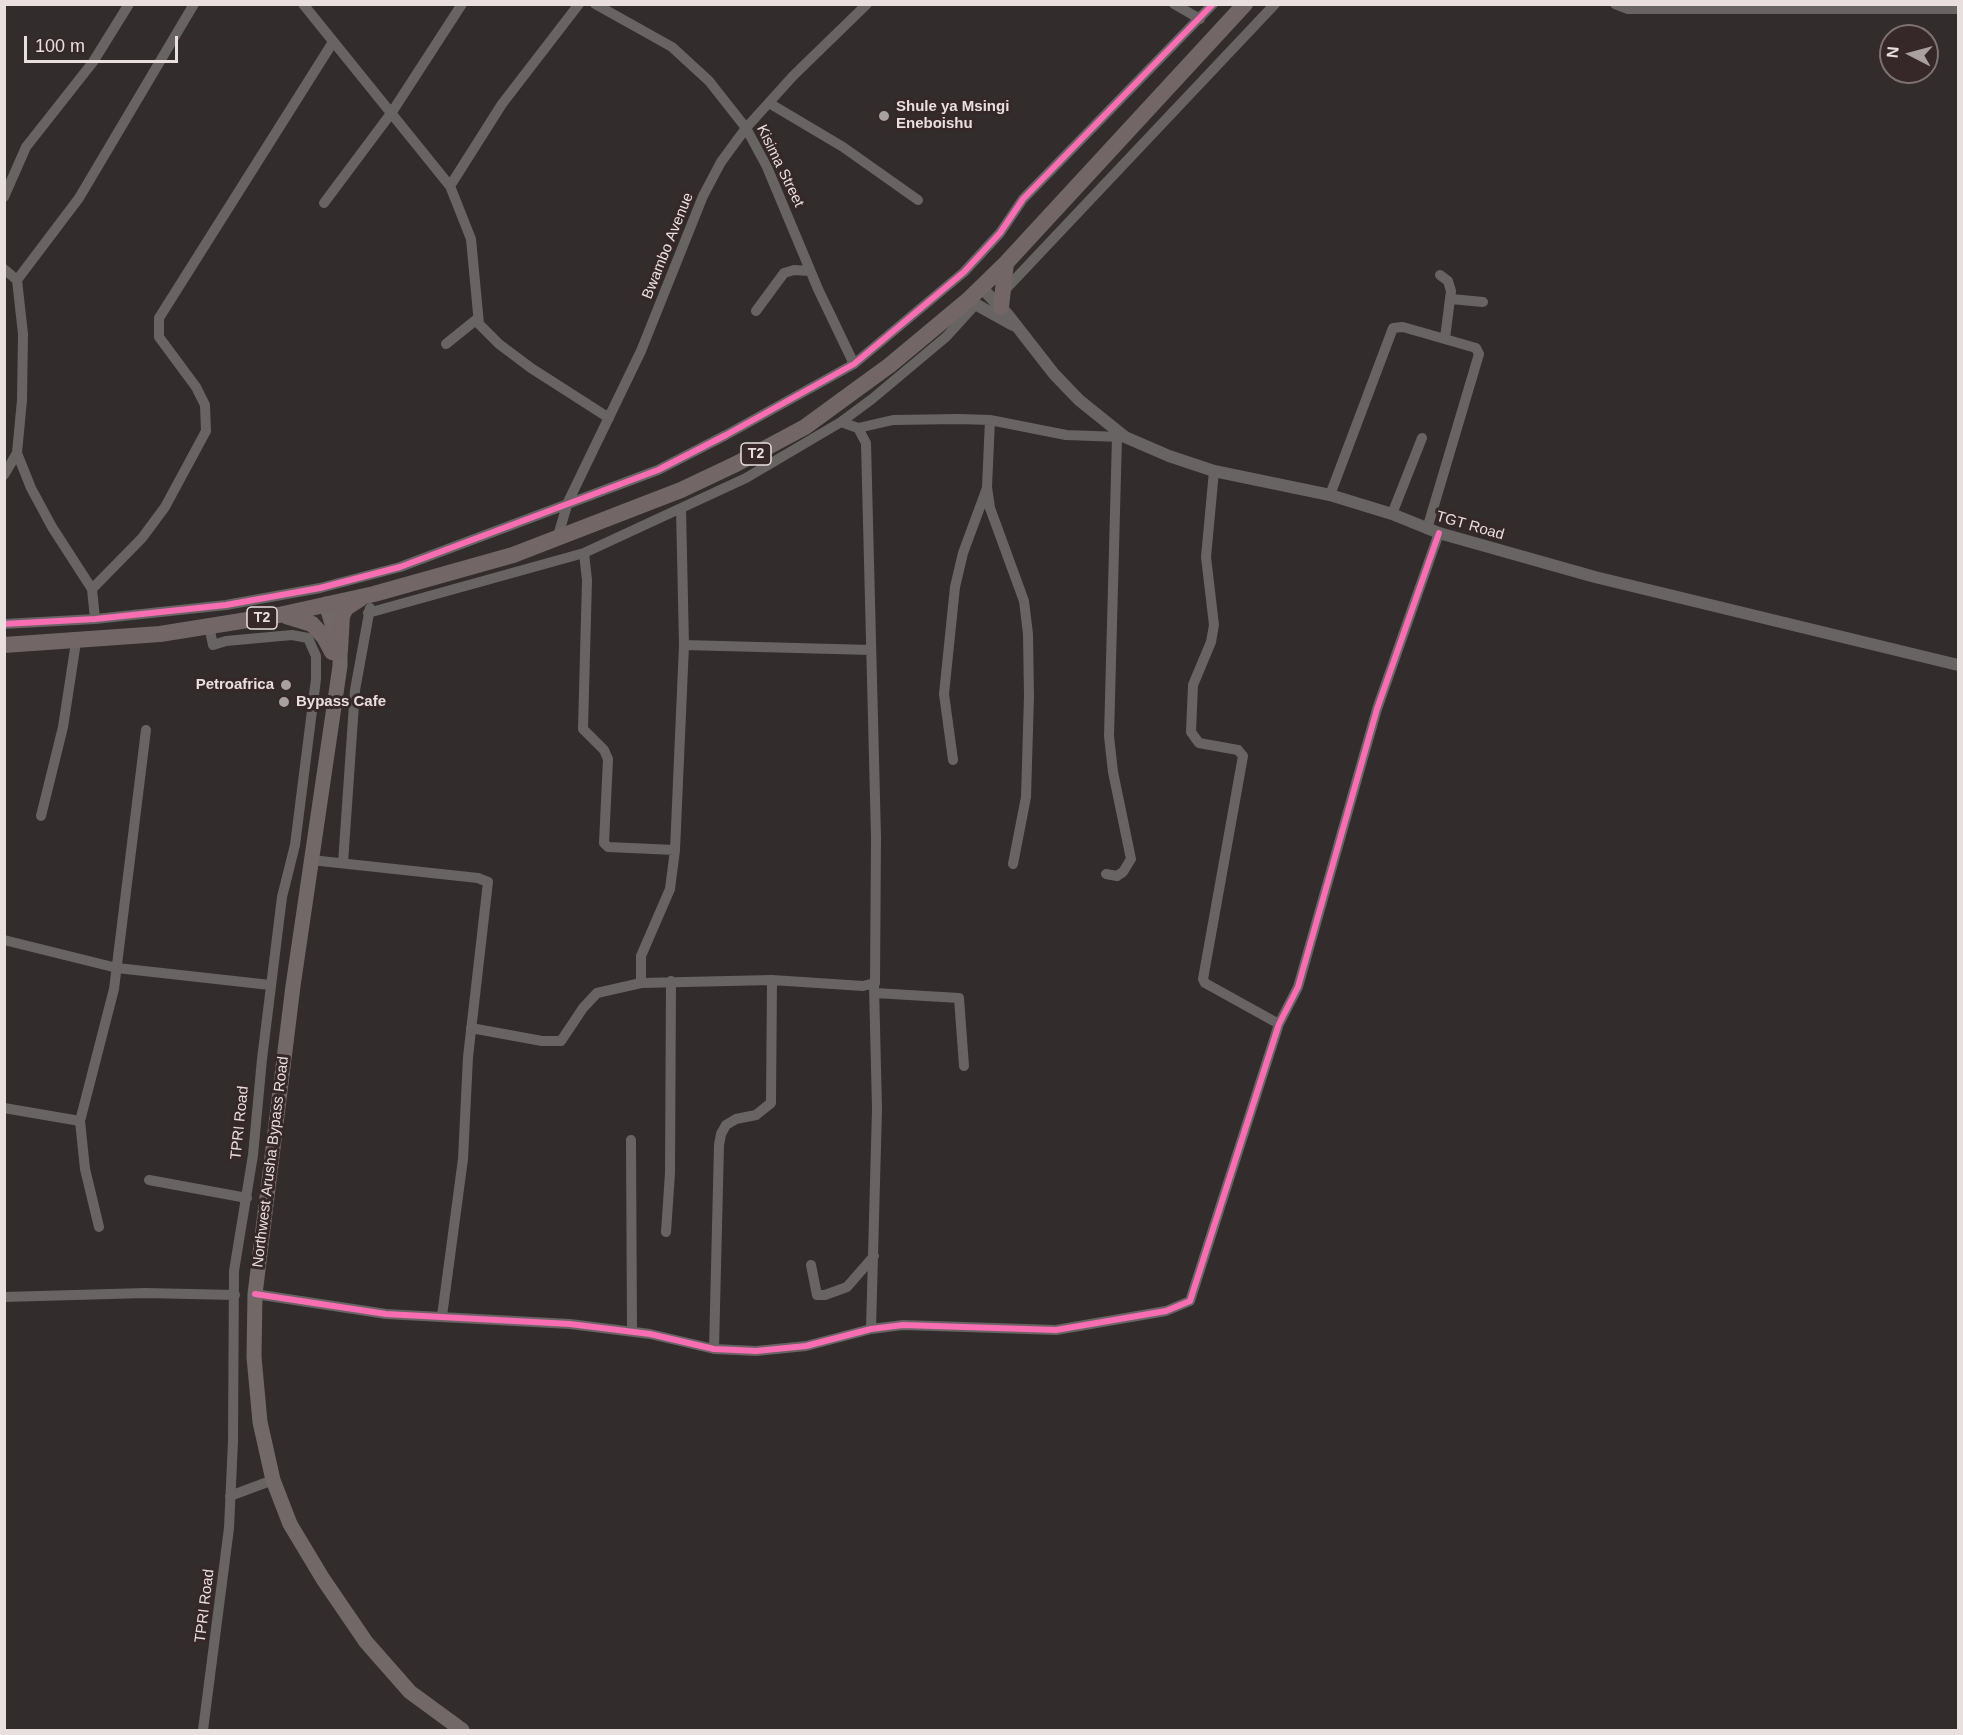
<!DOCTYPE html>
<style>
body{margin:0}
#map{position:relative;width:1963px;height:1735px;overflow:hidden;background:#322c2c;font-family:Helvetica,sans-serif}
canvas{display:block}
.frame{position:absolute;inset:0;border:6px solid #e9dfdf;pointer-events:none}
.north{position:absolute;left:1879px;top:24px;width:60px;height:60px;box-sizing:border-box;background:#362828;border:2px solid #7e7171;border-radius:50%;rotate:276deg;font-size:16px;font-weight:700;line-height:24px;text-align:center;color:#e9dfdf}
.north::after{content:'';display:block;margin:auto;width:21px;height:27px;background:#a9a0a0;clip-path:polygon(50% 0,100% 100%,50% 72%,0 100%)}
.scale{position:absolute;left:24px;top:36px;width:154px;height:27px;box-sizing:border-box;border:3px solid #e9dfdf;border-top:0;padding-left:8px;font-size:18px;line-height:21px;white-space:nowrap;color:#e9dfdf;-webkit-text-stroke:4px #362828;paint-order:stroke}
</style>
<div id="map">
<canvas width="1963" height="1735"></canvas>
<div class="frame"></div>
<div class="north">N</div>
<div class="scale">100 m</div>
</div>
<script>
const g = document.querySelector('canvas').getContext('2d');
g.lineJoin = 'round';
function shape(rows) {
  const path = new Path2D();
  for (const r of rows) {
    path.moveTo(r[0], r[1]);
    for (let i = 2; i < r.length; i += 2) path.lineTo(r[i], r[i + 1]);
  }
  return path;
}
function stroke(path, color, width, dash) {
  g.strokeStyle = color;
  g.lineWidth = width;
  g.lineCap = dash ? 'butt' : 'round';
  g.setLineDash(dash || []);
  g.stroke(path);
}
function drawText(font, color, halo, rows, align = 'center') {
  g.font = font + ' Helvetica,sans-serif';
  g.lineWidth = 6;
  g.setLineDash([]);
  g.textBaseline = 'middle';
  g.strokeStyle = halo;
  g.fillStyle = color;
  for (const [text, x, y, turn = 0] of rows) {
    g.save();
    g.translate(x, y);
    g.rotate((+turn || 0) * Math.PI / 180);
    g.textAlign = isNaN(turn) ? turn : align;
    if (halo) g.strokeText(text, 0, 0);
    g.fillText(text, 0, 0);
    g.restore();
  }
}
stroke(shape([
 [303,4,450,186,471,239,479,324,499,344,531,368,609,418],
 [595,4,672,47,709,81,746,128,767,167,818,289,854,364],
 [1174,4,1200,19],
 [1615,4,1628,9,1958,9],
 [769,103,843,147,918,200],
 [450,186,502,104,579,4],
 [4,197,26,147,93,62,129,4],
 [324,203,392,112,462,4],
 [4,269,17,280,23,334,22,400,17,453,31,488,52,527,92,589,95,619],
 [1440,275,1448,281,1451,291,1445,338],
 [17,280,79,198,194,4],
 [1002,293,1275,4],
 [1451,299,1483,302],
 [756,311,784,273,794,270,810,271],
 [446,344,477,319],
 [990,420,987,487,990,508,1024,601,1028,634,1029,696,1026,797,1013,864],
 [858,428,893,420,959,419,990,420,1066,435,1121,437],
 [1214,471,1206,557,1214,625,1211,642,1193,685,1191,732,1199,743,1238,750,1243,756,1203,979,1205,983,1279,1024],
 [4,475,17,453],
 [1330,495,1393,328,1403,327,1476,348,1479,354,1427,529],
 [1392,514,1422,438],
 [557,539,568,502,641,351,703,196,721,162,746,128,793,76,867,4],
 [584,553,587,580,583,729,604,750,608,759,604,843,608,847,675,850],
 [92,589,142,538,165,507,206,431,205,405,196,387,159,337,159,318,333,42],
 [368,613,584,553,746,478,841,422,872,399,946,337,976,304],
 [4,624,95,619,226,605,320,588,400,567,658,470,726,435,854,364,964,272,1000,233,1023,199,1213,4],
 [684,645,871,650],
 [953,760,944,694,955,587,963,553,987,488],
 [41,816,63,727,76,642],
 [311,860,478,878,488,882,468,1057,463,1159,442,1316],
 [343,863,355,690,370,608],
 [1106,874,1117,876,1123,872,1131,859,1113,772,1109,736,1117,437],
 [4,940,117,968,270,985],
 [641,983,641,956,670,889,675,850,684,645,681,509],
 [875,993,959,998,964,1066],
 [471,1028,542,1041,561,1041,583,1008,597,993,641,983,772,980,863,986,875,983,876,837,866,443,858,428,841,422],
 [4,1108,80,1121],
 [631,1140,632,1331],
 [149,1180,247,1198],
 [99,1227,85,1169,80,1121,114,989,146,730],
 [666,1232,670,1173,671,981],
 [811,1265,817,1295,825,1295,847,1287,874,1256],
 [255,1294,386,1314,570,1324,650,1334,714,1349,756,1351,806,1346,871,1329,903,1325,1056,1330,1166,1311,1190,1301,1279,1024,1298,987,1377,709,1439,533],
 [4,1297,145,1293,235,1295],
 [871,1329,877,1109,874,985],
 [714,1349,719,1145,721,1134,726,1125,736,1119,756,1115,771,1103,772,980],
 [230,1496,273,1480],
 [203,1730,229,1528,233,1441,234,1271,253,1155,262,1059,282,897,295,845,316,679,316,656,308,638,292,635,226,641,213,645,209,626]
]), '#696464', 10);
stroke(shape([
 [981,287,1008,315,1054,374,1079,400,1125,437,1169,456,1214,471,1330,495,1392,514,1439,533,1595,577,1958,665],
 [968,300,1013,325]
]), '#696464', 12);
stroke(shape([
 [326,604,340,650,340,666,293,986,255,1294,254,1357,260,1422,273,1480,290,1524,323,1579,366,1642,410,1692,462,1730]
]), '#736868', 15);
stroke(shape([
 [1001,307,1006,263],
 [286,616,312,624,324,637,332,652],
 [4,645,160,634,279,615,374,594,513,555,681,490,736,464,805,427,890,365,968,300,1006,263,1245,4],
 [340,650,342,616,346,608,360,599]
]), '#736667', 16);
stroke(shape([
 [4,624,95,619,226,605,320,588,400,567,658,470,726,435,854,364,964,272,1000,233,1023,199,1213,4],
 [255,1294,386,1314,570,1324,650,1334,714,1349,756,1351,806,1346,871,1329,903,1325,1056,1330,1166,1311,1190,1301,1279,1024,1298,987,1377,709,1439,533]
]), '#f96db3', 6);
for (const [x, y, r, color] of [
 [884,116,6,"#a9a0a0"],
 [286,685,6,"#a9a0a0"],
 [284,702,6,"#a9a0a0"]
]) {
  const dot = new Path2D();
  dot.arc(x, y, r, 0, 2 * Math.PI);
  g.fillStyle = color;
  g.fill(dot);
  stroke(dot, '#362828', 2);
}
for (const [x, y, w] of [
 [756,454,30],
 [262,618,30]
]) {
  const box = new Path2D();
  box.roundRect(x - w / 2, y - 11, w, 22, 4.5);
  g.fillStyle = '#362828';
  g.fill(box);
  stroke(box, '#e9dfdf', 1.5);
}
drawText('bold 14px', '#e9dfdf', null, [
 ["T2",756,454],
 ["T2",262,618]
]);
drawText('bold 15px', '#e9dfdf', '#362828', [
 ["Shule ya Msingi",896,107],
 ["Eneboishu",896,124],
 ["Petroafrica",274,685,"right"],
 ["Bypass Cafe",296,702]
], 'left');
drawText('15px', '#e9dfdf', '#362828', [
 ["Kisima Street",780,166,64],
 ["Bwambo Avenue",668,246,-68],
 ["TGT Road",1470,526,16],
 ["TPRI Road",240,1123,-84],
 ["Northwest Arusha Bypass Road",271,1162,-83],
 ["TPRI Road",205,1606,-83]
]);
</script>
